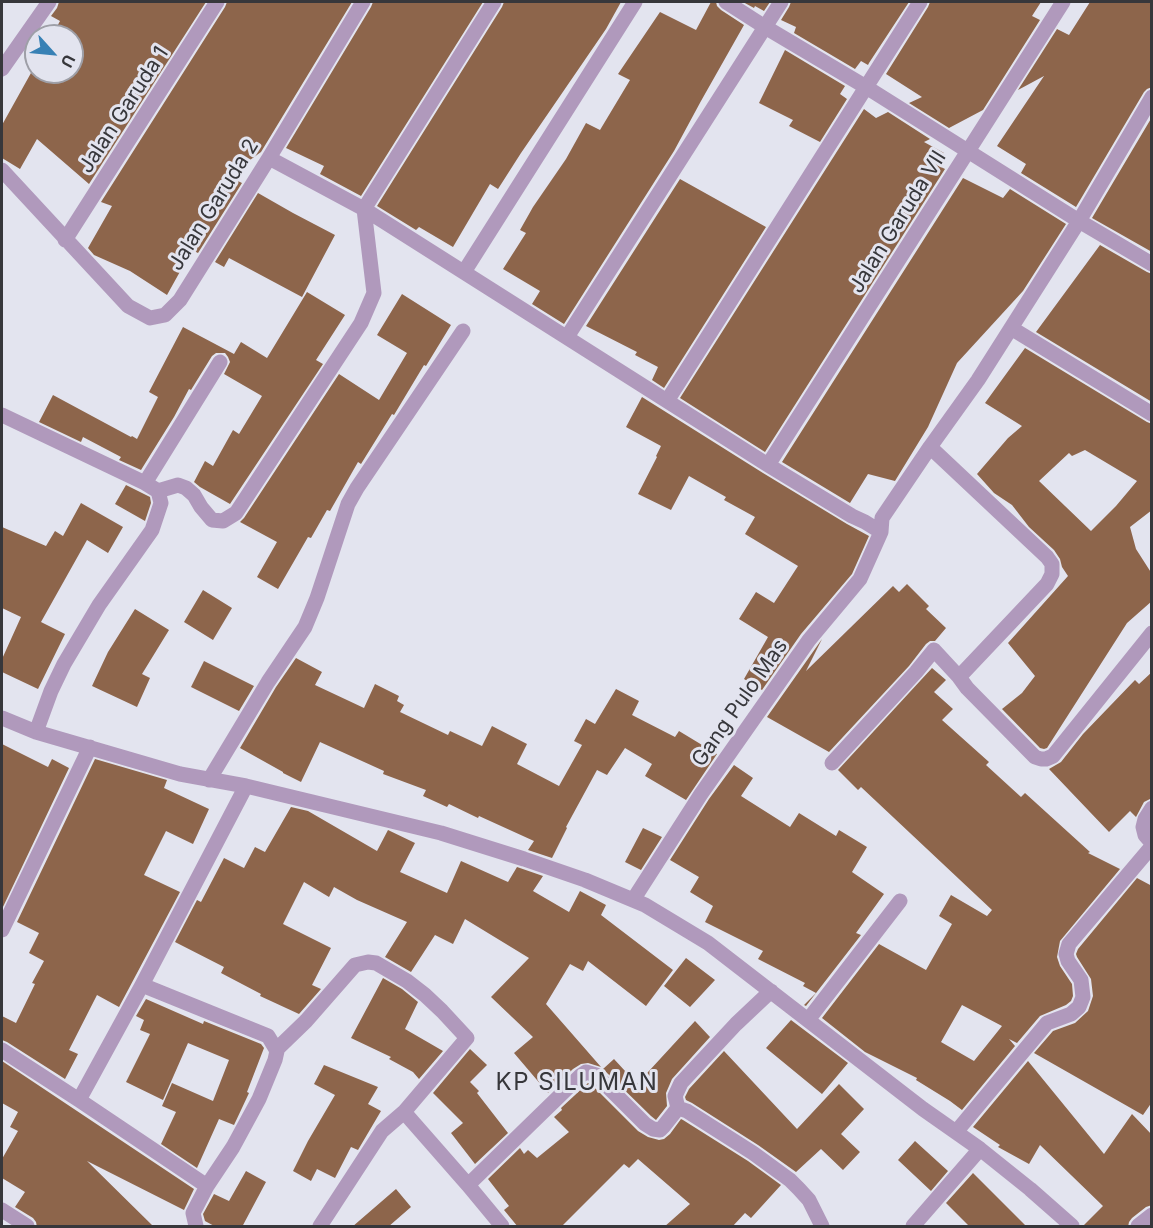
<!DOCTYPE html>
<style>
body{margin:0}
#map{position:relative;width:1153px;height:1228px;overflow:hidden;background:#e3e4ef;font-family:Inter,sans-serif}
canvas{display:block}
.frame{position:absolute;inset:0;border:3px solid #37373b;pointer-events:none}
.north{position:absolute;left:24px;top:24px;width:60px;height:60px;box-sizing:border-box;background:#e3e4ef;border:2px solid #9e9fa7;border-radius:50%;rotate:117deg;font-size:16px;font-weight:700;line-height:24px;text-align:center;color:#37373b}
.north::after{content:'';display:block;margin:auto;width:21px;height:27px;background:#3881b5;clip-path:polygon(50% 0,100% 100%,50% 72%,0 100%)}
</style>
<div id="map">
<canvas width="1153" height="1228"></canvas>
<div class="frame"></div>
<div class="north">U</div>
</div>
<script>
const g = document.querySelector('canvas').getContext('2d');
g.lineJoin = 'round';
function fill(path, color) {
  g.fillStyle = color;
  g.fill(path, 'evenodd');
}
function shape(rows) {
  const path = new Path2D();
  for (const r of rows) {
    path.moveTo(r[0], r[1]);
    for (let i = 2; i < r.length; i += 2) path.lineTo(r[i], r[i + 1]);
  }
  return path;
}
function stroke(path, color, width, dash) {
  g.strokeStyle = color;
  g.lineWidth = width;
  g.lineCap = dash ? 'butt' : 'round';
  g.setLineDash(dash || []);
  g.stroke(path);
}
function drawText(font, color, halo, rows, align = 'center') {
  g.font = font + ' Inter,sans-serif';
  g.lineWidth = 6;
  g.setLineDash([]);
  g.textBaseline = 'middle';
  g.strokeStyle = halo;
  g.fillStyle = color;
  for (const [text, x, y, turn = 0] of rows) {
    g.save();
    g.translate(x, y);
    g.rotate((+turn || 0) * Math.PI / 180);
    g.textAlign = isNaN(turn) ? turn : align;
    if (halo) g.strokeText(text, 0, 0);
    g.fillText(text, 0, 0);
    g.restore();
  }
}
fill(shape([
 [59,2,206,2,89,184,37,139,20,169,2,158,2,125,36,64,36,72,72,72,72,36,52,36,60,21,51,16,57,8],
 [227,2,352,2,261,152,228,176,242,183,198,253,192,250,167,295,130,271,94,255,88,248,112,206,101,202,225,7],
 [373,2,483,2,361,196,320,174,324,166,286,148,371,7],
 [504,2,621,2,606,29,521,153,498,189,490,184,453,247,419,227,416,230,377,206,502,7],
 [711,2,716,2,717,6,721,10,744,25,701,101,674,151,564,324,532,304,540,291,503,269,526,233,520,230,533,207,566,159,586,123,600,130,630,80,618,74,660,12,696,30],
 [743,2,770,2,764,11,755,6,754,8],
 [791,2,909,2,869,63,868,65,861,61,855,69,794,33,796,27,781,20,789,7],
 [930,2,1041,2,1032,16,1040,20,983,110,949,128,909,103,922,97,886,74,928,7],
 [1090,2,1152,2,1152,87,1147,89,1144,92,1076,207,1021,173,1026,164,997,146,1044,76,1018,90,1057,29,1069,35],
 [785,50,845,86,840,94,847,99,820,142,789,126,793,120,759,103],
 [864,109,876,118,888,112,930,139,924,142,944,153,937,165,945,169,765,452,680,398],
 [1152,117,1152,252,1092,218],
 [963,178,1003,198,1010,189,1066,224,1023,291,957,363,928,427,895,481,868,474,850,503,782,462],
 [680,179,766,227,664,388,652,380,658,367,635,355,637,352,586,326],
 [258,193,293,213,335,235,302,297,229,258,224,267,215,262],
 [1100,245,1147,272,1152,274,1152,402,1036,332],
 [307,292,345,315,316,360,323,364,230,504,200,487,194,482,205,461,213,466,233,430,239,434,262,396,224,374,230,362,228,357,225,353,216,353,212,356,191,390,189,389,174,417,141,470,119,460,121,457,83,437,81,442,39,422,53,395,131,437,132,436,137,439,158,397,149,392,183,327,234,354,241,342,267,358],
 [402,294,451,325,426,366,424,365,394,415,392,414,361,464,358,462,330,511,327,510,311,538,308,537,278,589,257,577,277,542,240,522,244,518,339,374,379,400,407,353,377,335],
 [1025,348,1147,422,1152,424,1152,510,1130,527,1136,549,1152,574,1152,601,1127,623,1047,748,1044,749,1040,748,1002,709,1022,693,1035,676,1008,643,1068,576,1062,567,1060,559,1054,550,1029,527,1012,505,994,493,977,474,1008,438,1022,426,985,403],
 [1085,450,1137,481,1116,506,1091,531,1039,481,1069,453,1072,456],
 [642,397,763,473,847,524,869,536,852,574,801,634,762,690,744,679,768,637,739,619,756,592,774,603,798,566,745,534,755,517,724,500,726,497,689,476,671,510,638,494,657,457,656,456,661,446,626,427],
 [126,485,150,497,151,503,145,521,115,504],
 [81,503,123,527,108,553,87,540,41,622,65,634,38,689,2,672,2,659,21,617,2,608,2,527,46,546,55,531,63,536],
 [907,584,929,606,926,609,946,628,935,641,930,641,926,644,909,666,829,752,767,717,822,639,806,671,893,586,899,592],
 [203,590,232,608,213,640,184,622],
 [135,609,169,630,142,674,150,678,137,707,92,686,108,652],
 [296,658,322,672,315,685,364,708,375,684,399,696,397,701,404,705,400,712,448,735,450,731,482,746,492,726,527,744,517,764,559,786,582,745,574,741,586,719,595,724,616,689,639,701,632,715,675,737,679,731,717,754,686,800,645,776,652,764,625,748,607,775,597,770,566,827,567,828,552,858,528,850,534,841,479,816,478,818,449,804,447,807,423,796,426,790,383,774,384,771,320,742,301,782,283,773,283,772,240,748,276,687],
 [204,661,254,686,239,711,191,687],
 [932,668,946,680,934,692,953,709,942,720,989,762,986,765,1021,797,1025,793,1090,852,1088,853,1120,869,1060,941,1057,957,1060,966,1072,984,1073,996,1071,1001,1066,1005,1040,1016,1017,1043,1009,1039,1015,1046,962,1110,950,1101,916,1080,917,1078,865,1052,822,1018,879,944,926,970,952,924,939,916,951,895,987,916,992,910,861,787,858,790,838,770],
 [962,1005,1002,1026,974,1061,941,1042],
 [1152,672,1152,798,1144,802,1136,817,1130,811,1109,832,1049,769,1061,762,1083,734,1135,680,1139,684],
 [2,744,48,767,52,759,69,768,2,909],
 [95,759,167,780,164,788,209,809,193,844,166,831,144,875,180,892,119,1007,97,995,69,1050,78,1054,65,1079,7,1042,2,1040,2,1016,16,1023,35,984,32,983,44,961,29,953,39,933,17,922],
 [734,765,753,778,741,796,790,827,799,813,836,836,839,830,867,847,852,872,884,894,856,933,861,935,806,1006,804,1005,816,993,803,986,805,983,758,959,763,951,705,922,713,906,690,892,699,877,670,860,709,799],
 [291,807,308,811,377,851,388,830,415,843,400,872,447,893,461,861,508,882,517,867,543,876,533,891,569,912,580,891,606,905,601,915,673,970,646,1006,588,961,583,971,570,964,546,1004,601,1067,588,1063,581,1064,573,1069,548,1093,514,1053,533,1037,491,997,529,958,465,919,453,944,435,935,411,972,385,957,407,922,357,900,334,887,329,897,304,882,283,924,331,948,312,985,321,989,299,1014,260,996,261,994,221,973,224,967,175,942,197,900,201,902,224,858,244,868,255,847,265,852],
 [643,828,662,837,641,870,625,862],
 [1137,878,1152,886,1152,1102,1143,1115,1034,1053,1053,1031,1075,1023,1088,1011,1093,996,1091,979,1077,957,1076,954,1078,949],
 [686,958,715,980,690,1007,664,986],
 [383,978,402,989,418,1002,405,1029,443,1051,419,1079,413,1072,389,1059,391,1057,351,1038],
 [146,999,203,1024,204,1021,261,1044,264,1048,247,1092,249,1093,234,1125,219,1119,197,1168,161,1144,176,1112,162,1106,172,1083,213,1101,229,1060,188,1043,163,1100,126,1082,150,1034,140,1030,144,1020,136,1016],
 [791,1020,848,1063,822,1094,766,1048],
 [695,1021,710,1037,672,1079,666,1093,667,1106,656,1120,651,1116,603,1069,614,1059,637,1084],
 [470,1049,487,1065,470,1082,479,1091,477,1093,508,1133,475,1164,451,1133,463,1123,433,1093],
 [724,1051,797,1129,839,1084,864,1109,841,1134,860,1152,843,1170,821,1149,796,1172,758,1145,692,1103,686,1100,685,1097,689,1089],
 [2,1061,194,1189,184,1210,87,1161,154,1227,37,1227,36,1222,33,1218,15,1207,25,1192,2,1178,2,1159,18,1131,10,1127,18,1112,2,1103],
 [1028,1061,1104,1154,1132,1114,1152,1135,1152,1205,1146,1207,1132,1218,1129,1222,1128,1227,1082,1227,1103,1206,1040,1145,1029,1164,998,1147,1000,1145,973,1127],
 [324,1065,378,1087,368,1104,381,1111,358,1150,351,1147,335,1178,317,1169,311,1181,293,1171,308,1141,335,1095,314,1084],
 [588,1083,591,1084,638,1131,648,1137,659,1140,664,1139,670,1134,681,1119,683,1120,748,1161,781,1185,751,1218,745,1213,732,1227,664,1227,690,1204,638,1159,629,1168,624,1164,561,1227,518,1227,504,1210,509,1206,488,1179,520,1148,524,1154,528,1150,537,1158,569,1132,554,1117,562,1110,561,1108],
 [915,1141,948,1171,931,1191,898,1160],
 [246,1171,266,1182,242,1227,216,1227,205,1221,203,1214,214,1194,229,1201],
 [973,1173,1027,1227,970,1227,946,1203],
 [396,1189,411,1207,388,1227,352,1227]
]), '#8d654b');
stroke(shape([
 [726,2,765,27,866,87,1079,221,1152,264],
 [2,69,49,2],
 [269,158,364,209,768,465,852,516,865,522,881,532],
 [2,170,128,306,150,318,165,315,180,300,269,158,363,2],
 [65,240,217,2],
 [464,272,635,2],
 [1011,328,1152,414],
 [567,337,781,2],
 [667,401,920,2],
 [2,415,145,483,158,491,161,503,152,530,99,605,64,664,51,691,36,732],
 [930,447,1047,557,1052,564,1052,574,1047,584,959,677],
 [768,465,1063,2],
 [145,483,220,362],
 [158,491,178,485,186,488,194,495,201,507,212,520,223,521,236,513,361,323,374,293,364,209,494,2],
 [2,718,36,732,180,774,246,786,441,833,524,859,585,880,645,905,708,943,923,1109,980,1149,1030,1189,1072,1226],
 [832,763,916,672,934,650,959,677,967,688,1035,757,1041,759,1046,759,1053,756,1152,633],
 [209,780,268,682,305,627,317,598,348,504,357,488,463,331],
 [1152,808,1145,819,1143,827,1145,835,1152,843],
 [633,900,701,794,809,640,860,579,881,532,882,518,930,447,978,380,1079,221,1152,97],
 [2,930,90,747],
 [142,985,268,1036,277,1051,275,1060,259,1099,233,1147,207,1186],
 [808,1020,900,901],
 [2,1050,79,1100,207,1186,193,1213,196,1226],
 [276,1050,306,1021,355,965,368,962,376,963,407,981,425,995,442,1011,467,1038,404,1112,382,1131,320,1226],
 [79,1100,142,985,246,786],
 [678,1108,675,1096,681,1083,736,1024,771,991],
 [404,1112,468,1185,502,1226],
 [956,1132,1047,1023,1071,1014,1079,1007,1083,997,1081,980,1068,961,1066,954,1069,944,1152,846],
 [468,1185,580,1076,586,1072,596,1075,645,1124,653,1129,660,1130,663,1127,678,1108,687,1111,753,1153,790,1180,799,1189,809,1200,822,1226],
 [2,1210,27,1226],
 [913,1226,980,1149],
 [1138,1226,1152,1215]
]), '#b099bc', 15);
drawText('21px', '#37373b', '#e3e4ef', [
 ["Jalan Garuda 1",124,110,-57],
 ["Jalan Garuda 2",214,205,-58],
 ["Jalan Garuda VII",898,222,-58],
 ["Gang Pulo Mas",740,703,-55]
]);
g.letterSpacing = '1.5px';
drawText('24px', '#37373b', '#e3e4ef', [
 ["KP SILUMAN",577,1083]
]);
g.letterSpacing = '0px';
</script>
